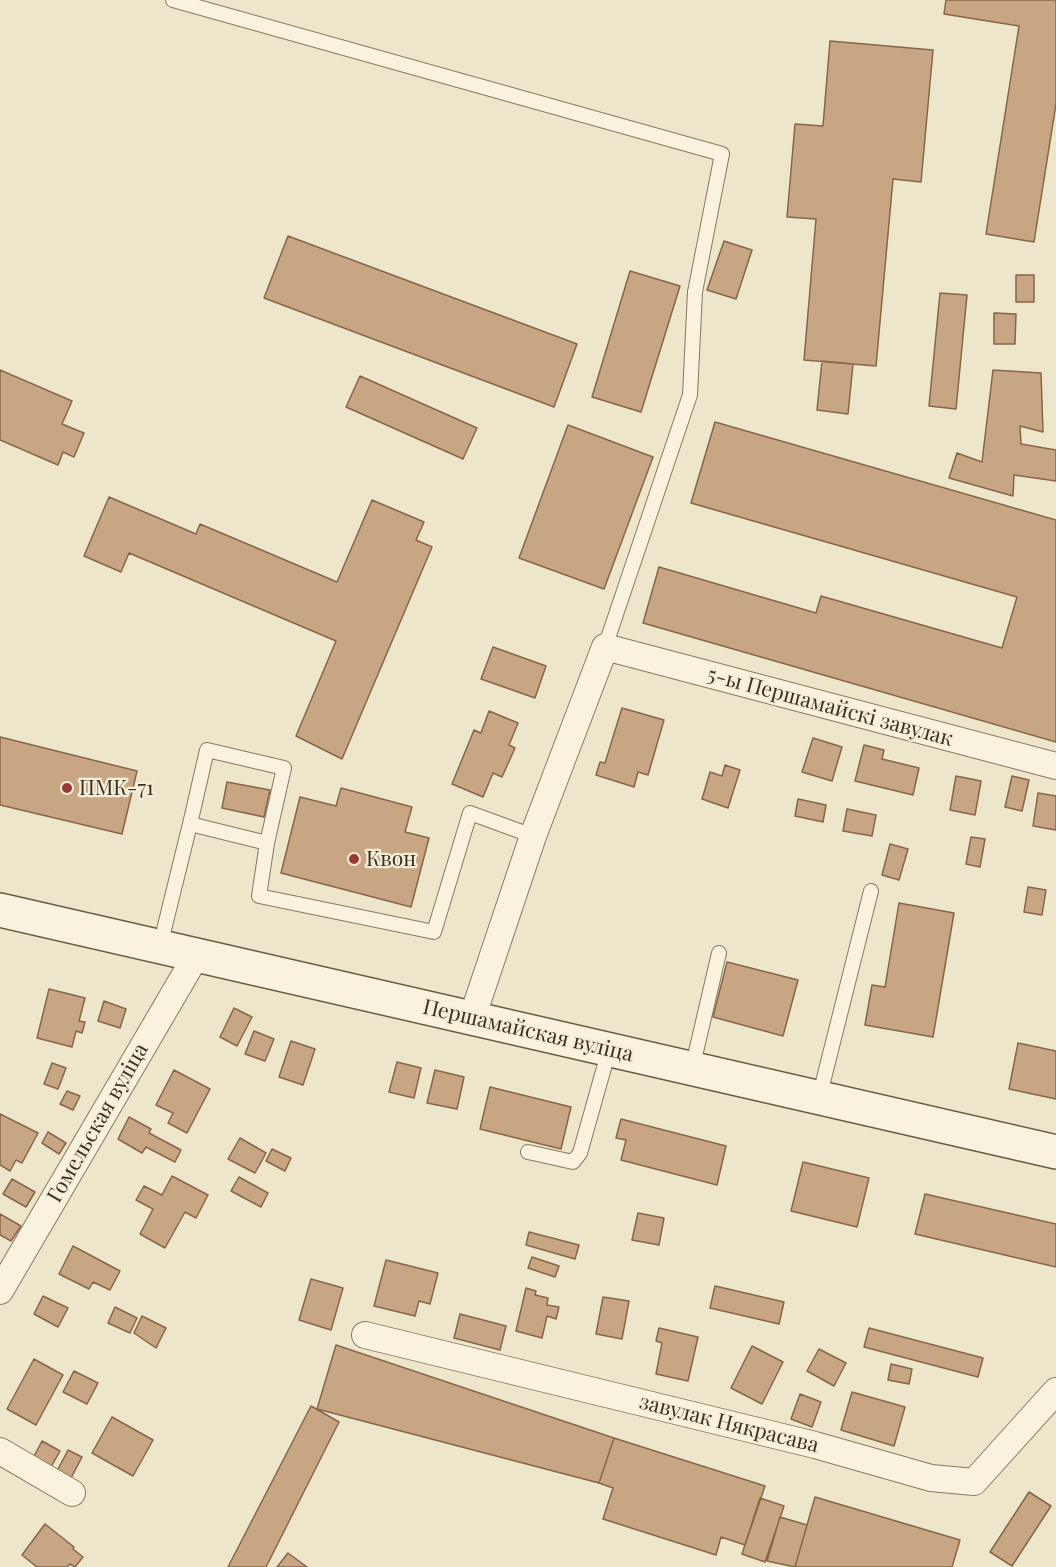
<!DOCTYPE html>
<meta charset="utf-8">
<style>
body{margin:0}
canvas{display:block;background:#ede6cb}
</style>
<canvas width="1056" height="1567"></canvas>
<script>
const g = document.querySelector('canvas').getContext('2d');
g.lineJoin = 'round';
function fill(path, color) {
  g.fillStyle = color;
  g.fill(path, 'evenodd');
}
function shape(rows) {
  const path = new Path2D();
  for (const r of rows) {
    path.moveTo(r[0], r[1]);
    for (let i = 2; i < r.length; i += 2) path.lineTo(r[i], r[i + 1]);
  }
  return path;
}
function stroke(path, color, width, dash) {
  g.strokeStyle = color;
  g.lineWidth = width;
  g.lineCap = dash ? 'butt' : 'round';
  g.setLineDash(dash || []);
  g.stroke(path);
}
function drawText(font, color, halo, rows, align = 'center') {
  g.font = font + ' "Playfair Display",serif';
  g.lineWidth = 4.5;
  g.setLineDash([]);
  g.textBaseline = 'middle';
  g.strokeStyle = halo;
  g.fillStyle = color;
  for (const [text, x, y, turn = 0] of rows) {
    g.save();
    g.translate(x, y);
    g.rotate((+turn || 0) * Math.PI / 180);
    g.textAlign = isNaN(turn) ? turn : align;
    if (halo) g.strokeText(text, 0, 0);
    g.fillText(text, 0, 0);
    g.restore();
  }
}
const building = shape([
 [946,0,1056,0,1056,104,1034,242,986,234,1019,26,944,14,946,0],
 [830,41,933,50,921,182,893,179,876,366,804,360,816,219,787,217,795,124,823,126,830,41],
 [288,236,577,344,554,407,264,298,288,236],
 [724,241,752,250,736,299,707,290,724,241],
 [630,271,680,286,641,412,592,397,630,271],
 [1016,275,1034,275,1034,302,1016,302,1016,275],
 [940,293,967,295,956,409,929,406,940,293],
 [994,313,1016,314,1015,344,994,344,994,313],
 [822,361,853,364,848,414,817,410,822,361],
 [0,370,72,401,62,424,84,433,74,457,63,452,58,465,0,440,0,370],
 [993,370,1041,373,1043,432,1020,426,1021,444,1056,450,1056,481,1014,475,1013,496,949,478,957,453,982,462,993,370],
 [360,376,477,428,463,459,346,407,360,376],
 [715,422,1056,520,1056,742,643,623,659,567,816,613,821,596,1002,648,1017,597,691,503,715,422],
 [568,425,653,457,604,589,519,558,568,425],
 [109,497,196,534,200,524,337,582,372,500,424,522,416,540,432,547,342,759,296,736,336,641,129,553,121,572,84,556,109,497],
 [493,647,546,666,535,698,481,679,493,647],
 [622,708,664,720,648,775,638,772,634,787,596,775,600,762,605,763,622,708],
 [489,711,518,723,509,745,515,748,502,777,493,773,483,797,452,784,474,730,481,733,489,711],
 [0,737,137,771,122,834,0,805,0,737],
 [813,738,842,747,832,781,802,772,813,738],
 [864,745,884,750,882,759,919,768,913,795,855,781,864,745],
 [725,765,740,770,728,808,702,799,710,772,722,776,725,765],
 [956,776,981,781,975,815,950,810,956,776],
 [1012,776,1029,780,1022,811,1005,807,1012,776],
 [227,782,270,790,264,817,222,808,227,782],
 [341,788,412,807,405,832,429,838,411,907,281,873,300,797,336,806,341,788],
 [1038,793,1056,796,1056,830,1033,826,1038,793],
 [798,799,826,805,823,822,795,816,798,799],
 [847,809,876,815,872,836,843,831,847,809],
 [971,837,985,839,980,867,966,864,971,837],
 [890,844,908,849,899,880,882,875,890,844],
 [1028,887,1046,890,1042,915,1024,912,1028,887],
 [899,903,954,913,933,1037,865,1025,872,985,885,987,899,903],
 [727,962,798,980,783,1036,713,1017,727,962],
 [49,989,85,998,79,1021,85,1022,82,1033,76,1031,72,1047,37,1038,49,989],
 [104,1001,126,1009,120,1028,98,1021,104,1001],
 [234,1008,252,1017,237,1046,220,1037,234,1008],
 [254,1031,274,1039,265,1061,245,1054,254,1031],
 [291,1041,315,1049,303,1085,279,1077,291,1041],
 [1018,1043,1056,1051,1056,1099,1009,1089,1018,1043],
 [397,1062,421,1068,414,1098,389,1092,397,1062],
 [52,1063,66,1068,58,1089,44,1084,52,1063],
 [174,1070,210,1089,187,1133,168,1123,173,1113,156,1105,174,1070],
 [435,1070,464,1077,457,1109,427,1103,435,1070],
 [490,1087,571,1107,561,1149,480,1129,490,1087],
 [67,1091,80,1096,73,1110,60,1104,67,1091],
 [0,1114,38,1133,22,1163,16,1160,10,1171,0,1165,0,1114],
 [129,1117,151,1129,149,1133,181,1150,175,1162,146,1147,142,1153,118,1139,129,1117],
 [621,1119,726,1146,717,1185,621,1160,626,1140,616,1138,621,1119],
 [48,1132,66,1143,59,1154,42,1143,48,1132],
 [240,1138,266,1153,255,1173,228,1159,240,1138],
 [272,1149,291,1158,285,1171,266,1161,272,1149],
 [803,1162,869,1178,857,1227,791,1211,803,1162],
 [172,1176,208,1195,196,1218,185,1212,165,1248,140,1234,153,1209,136,1200,144,1186,162,1195,172,1176],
 [239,1177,268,1193,261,1207,231,1191,239,1177],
 [12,1179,35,1192,26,1207,3,1194,12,1179],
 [925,1194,1056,1224,1056,1267,915,1234,925,1194],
 [638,1213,664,1218,659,1245,632,1240,638,1213],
 [0,1214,21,1226,11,1241,0,1235,0,1214],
 [529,1232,579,1245,575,1259,526,1245,529,1232],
 [73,1246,120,1271,110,1290,93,1282,89,1289,59,1274,73,1246],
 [532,1257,559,1266,555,1277,528,1268,532,1257],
 [386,1260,438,1273,430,1304,419,1301,415,1316,374,1306,386,1260],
 [311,1279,343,1288,331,1330,299,1320,311,1279],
 [715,1286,784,1302,779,1324,710,1308,715,1286],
 [526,1288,536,1291,535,1295,548,1298,547,1305,559,1307,556,1319,547,1316,542,1338,516,1331,526,1288],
 [43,1296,68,1308,58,1327,34,1314,43,1296],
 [603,1297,629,1301,622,1339,596,1334,603,1297],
 [115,1307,137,1318,130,1333,108,1323,115,1307],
 [460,1314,506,1326,500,1350,454,1338,460,1314],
 [142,1316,166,1328,156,1348,134,1333,142,1316],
 [659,1328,698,1337,688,1381,656,1374,662,1343,656,1341,659,1328],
 [869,1328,983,1358,978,1377,864,1347,869,1328],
 [336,1345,614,1438,599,1483,317,1409,336,1345],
 [752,1346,783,1362,762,1404,731,1388,752,1346],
 [819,1349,846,1363,834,1386,807,1371,819,1349],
 [34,1359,63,1375,36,1425,7,1409,34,1359],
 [891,1364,912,1369,909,1384,888,1380,891,1364],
 [74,1371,98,1383,87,1404,63,1392,74,1371],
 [852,1392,905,1407,894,1446,841,1430,852,1392],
 [800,1394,821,1402,812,1427,791,1419,800,1394],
 [311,1406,339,1422,266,1567,228,1567,311,1406],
 [112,1417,153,1440,133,1476,92,1453,112,1417],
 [614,1438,765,1486,745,1545,721,1537,716,1555,603,1519,613,1488,599,1483,614,1438],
 [42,1441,60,1451,51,1467,33,1458,42,1441],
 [68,1450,82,1457,70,1480,56,1473,68,1450],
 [1029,1492,1051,1506,1012,1566,990,1552,1029,1492],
 [815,1497,960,1540,952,1567,795,1567,815,1497],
 [760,1498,784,1506,765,1562,742,1554,760,1498],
 [780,1517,807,1525,795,1567,767,1561,780,1517],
 [45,1524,74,1547,73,1549,83,1557,75,1567,70,1564,67,1567,37,1567,22,1555,45,1524],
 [288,1553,307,1567,277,1567,288,1553]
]);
fill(building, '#c9a683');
stroke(building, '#876647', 1.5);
const lane = shape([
 [173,0,722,154,695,292,690,395,605,647],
 [190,824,207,750,284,768,267,843],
 [160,946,190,824,267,843,259,896,434,932,470,813,533,836],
 [692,1069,719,953],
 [819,1098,871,891],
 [528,1152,573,1162,580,1153,609,1050]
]);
const street = shape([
 [472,1018,533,836,605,647,1056,766],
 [0,1291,196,956],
 [365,1335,815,1445,931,1478,974,1482,1056,1391],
 [0,1451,72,1493]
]);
const secondary = shape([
 [0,910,1056,1152]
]);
stroke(lane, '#897960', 16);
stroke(street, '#897960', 28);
stroke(secondary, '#6b5a42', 36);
stroke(lane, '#f8f2de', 14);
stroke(street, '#f8f2de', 26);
stroke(secondary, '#f8f2de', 33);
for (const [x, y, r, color] of [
 [67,788,6,"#953b33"],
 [354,859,6,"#953b33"]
]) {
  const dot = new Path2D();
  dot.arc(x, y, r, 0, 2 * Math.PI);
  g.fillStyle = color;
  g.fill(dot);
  stroke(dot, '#f5efda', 2);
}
drawText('21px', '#3b3022', '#f5efda', [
 ["5-ы Першамайскі завулак",830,707,15],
 ["Першамайская вуліца",528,1031,13],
 ["Гомельская вуліца",98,1123,-60],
 ["завулак Някрасава",729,1424,14]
]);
drawText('21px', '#3b3022', '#f5efda', [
 ["ПМК-71",79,788],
 ["Квон",366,859]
], 'left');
</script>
